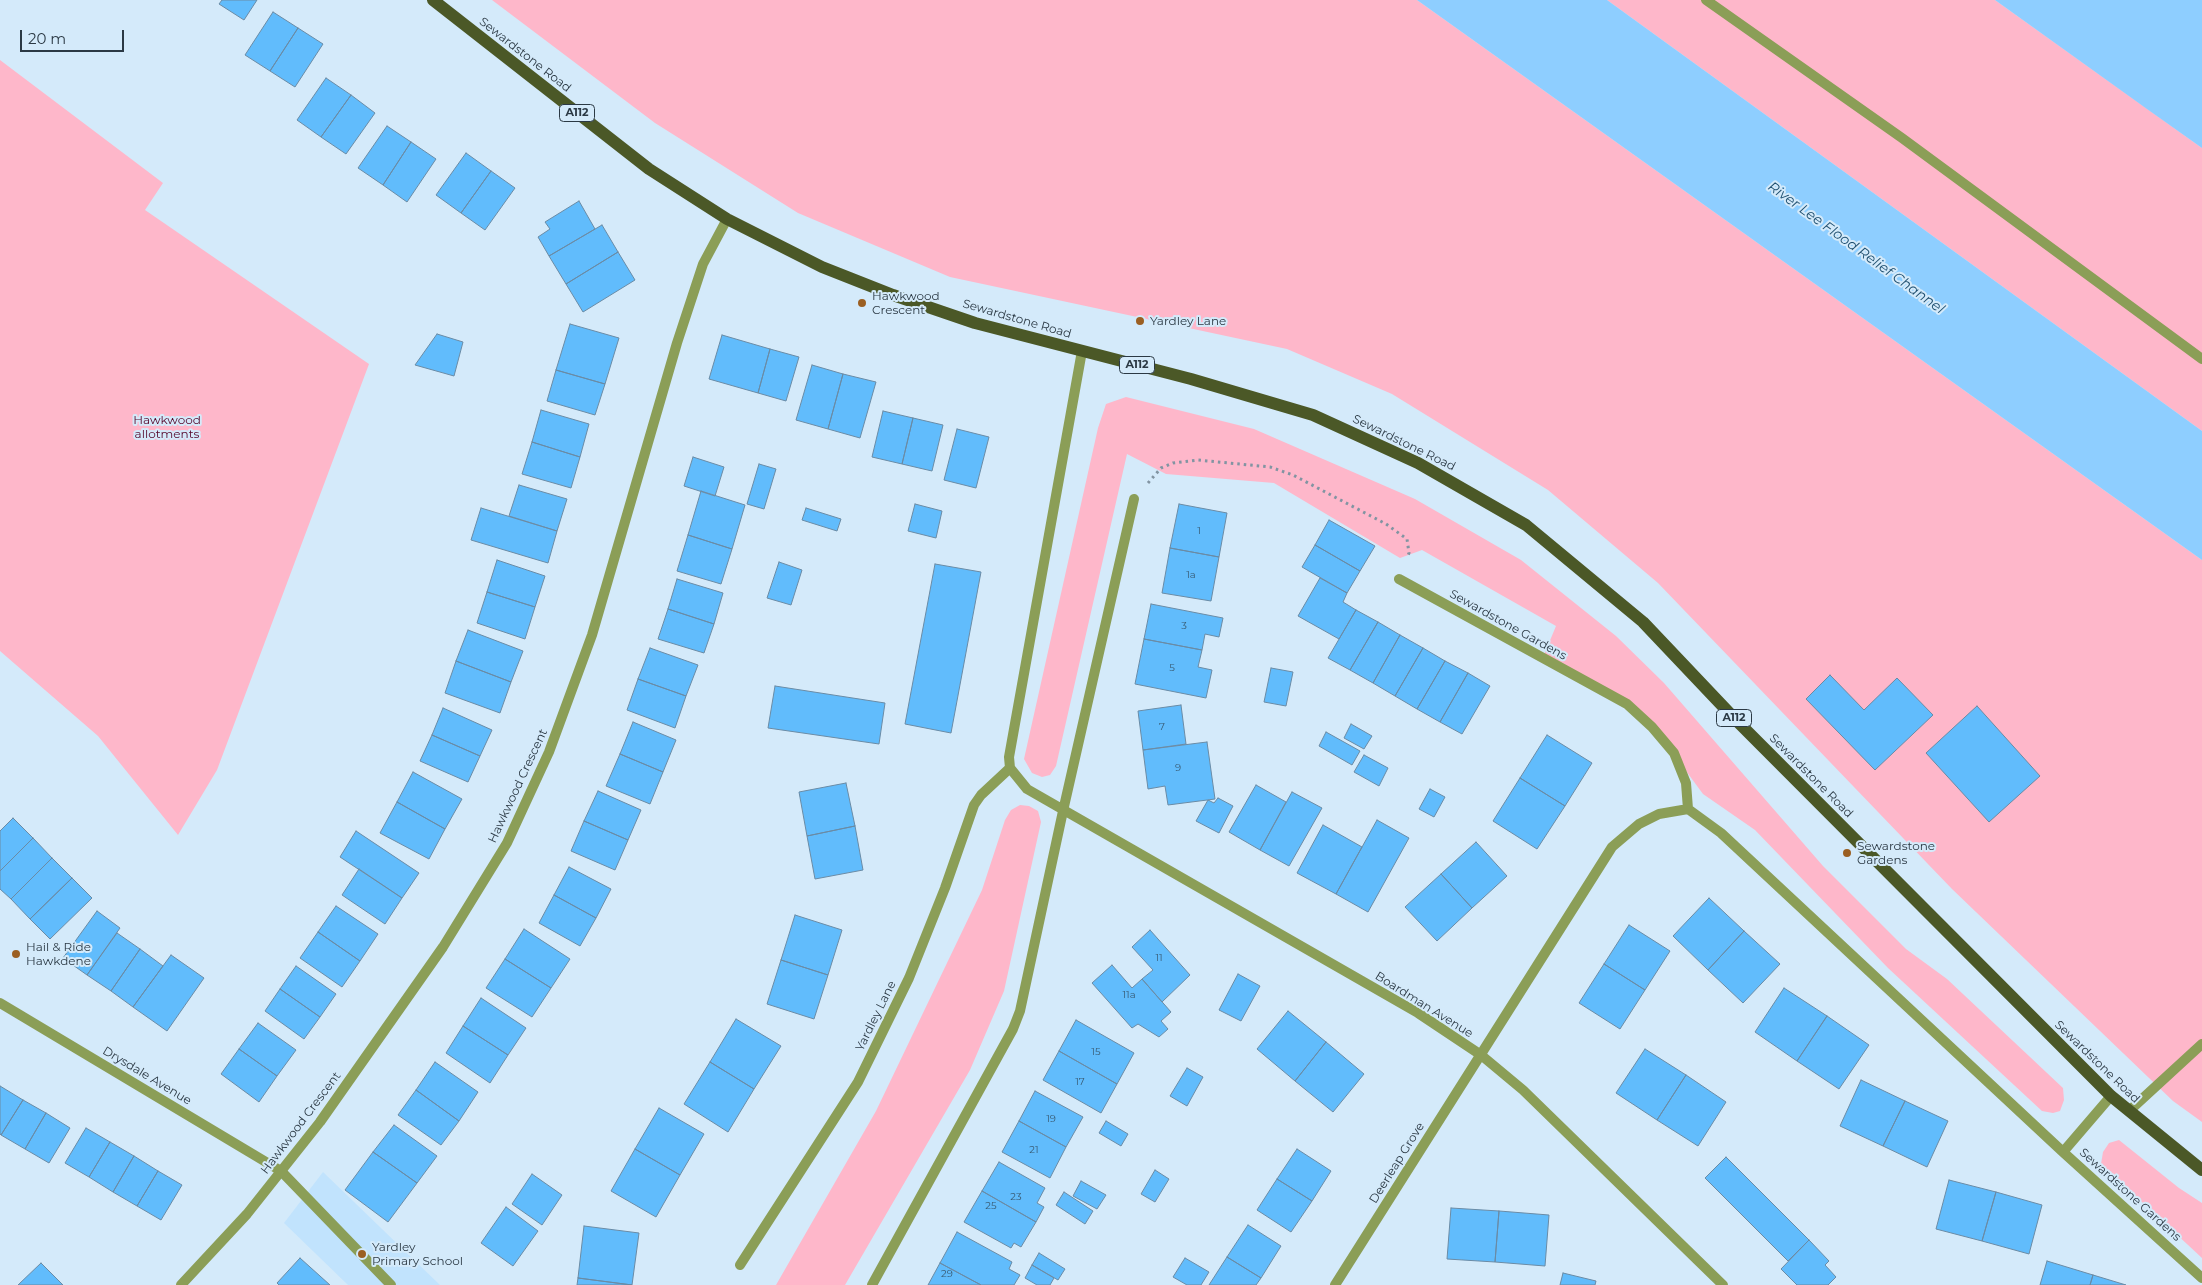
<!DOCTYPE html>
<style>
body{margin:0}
#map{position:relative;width:2202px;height:1285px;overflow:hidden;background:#d4eafa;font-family:Montserrat,sans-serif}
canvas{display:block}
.scale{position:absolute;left:20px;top:30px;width:104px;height:22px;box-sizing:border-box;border:2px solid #2b3944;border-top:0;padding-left:6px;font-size:15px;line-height:18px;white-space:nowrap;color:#2b3944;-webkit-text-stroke:4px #d4eafa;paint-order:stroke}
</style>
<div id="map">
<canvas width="2202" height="1285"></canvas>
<div class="scale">20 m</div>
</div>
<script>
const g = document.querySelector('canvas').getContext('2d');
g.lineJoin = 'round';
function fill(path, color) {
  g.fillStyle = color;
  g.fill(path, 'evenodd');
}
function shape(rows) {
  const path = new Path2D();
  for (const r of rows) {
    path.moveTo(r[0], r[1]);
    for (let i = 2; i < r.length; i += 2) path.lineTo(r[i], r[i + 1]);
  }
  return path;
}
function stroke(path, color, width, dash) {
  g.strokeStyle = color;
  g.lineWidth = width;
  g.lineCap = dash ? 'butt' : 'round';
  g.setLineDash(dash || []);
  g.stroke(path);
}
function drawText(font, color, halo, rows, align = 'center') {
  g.font = font + ' Montserrat,sans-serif';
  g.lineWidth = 4;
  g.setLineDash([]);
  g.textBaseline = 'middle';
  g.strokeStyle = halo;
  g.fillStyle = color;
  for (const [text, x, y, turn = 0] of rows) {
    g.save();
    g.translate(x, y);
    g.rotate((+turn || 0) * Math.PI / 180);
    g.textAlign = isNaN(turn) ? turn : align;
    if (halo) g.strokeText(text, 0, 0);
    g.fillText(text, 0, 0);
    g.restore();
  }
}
fill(shape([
 [323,1172,440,1285,348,1285,284,1223]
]), '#c1e3fd');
fill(shape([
 [492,0,1417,0,2202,560,2202,1122,2173,1101,1952,889,1658,583,1548,490,1392,394,1287,349,950,277,798,213,655,123],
 [1607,0,1995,0,2202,148,2202,431],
 [0,60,163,183,145,210,369,364,217,770,178,835,98,736,0,651],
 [1126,397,1254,429,1415,499,1521,560,1616,636,1664,683,1823,866,1906,949,1947,979,2063,1088,2064,1100,2060,1111,2053,1113,2042,1111,1888,968,1755,830,1703,794,1644,714,1544,655,1556,626,1422,550,1400,558,1274,483,1166,474,1127,454,1056,766,1050,775,1042,777,1032,773,1024,759,1098,428,1106,404],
 [1020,805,1029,806,1038,811,1041,822,1004,991,970,1070,845,1285,776,1285,876,1111,982,890,1005,820,1011,810],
 [2119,1140,2179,1188,2202,1203,2202,1258,2101,1164,2103,1152,2109,1143]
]), '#feb7ca');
fill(shape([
 [1417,0,1607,0,2202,431,2202,560],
 [1995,0,2202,0,2202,148,2147,109]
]), '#8eceff');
const building = shape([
 [222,0,257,0,244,20,219,4,222,0],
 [273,12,298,28,270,71,245,55,273,12],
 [298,28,323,44,295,87,270,71,298,28],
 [326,78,351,95,321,137,297,120,326,78],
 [351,95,375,113,346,154,321,137,351,95],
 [387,126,411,142,383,185,358,168,387,126],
 [411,142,436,159,407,202,383,185,411,142],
 [466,153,491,171,461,213,436,195,466,153],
 [491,171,515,188,485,230,461,213,491,171],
 [579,201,595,229,549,256,538,237,550,229,545,222,579,201],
 [602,225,618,252,566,284,549,256,602,225],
 [618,252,635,280,583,312,566,284,618,252],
 [570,324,619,338,605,384,556,370,570,324],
 [437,334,463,342,454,376,415,365,437,334],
 [722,335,770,349,758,393,709,379,722,335],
 [770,349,799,357,786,401,758,393,770,349],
 [812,365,843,374,828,429,796,420,812,365],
 [556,370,605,384,595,415,547,401,556,370],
 [843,374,876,382,860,438,828,429,843,374],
 [541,410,589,424,580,457,532,442,541,410],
 [883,411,913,418,902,464,872,457,883,411],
 [913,418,943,425,932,471,902,464,913,418],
 [957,429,989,437,976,488,944,480,957,429],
 [532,442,580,457,571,488,522,474,532,442],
 [693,457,724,467,715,496,684,486,693,457],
 [759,464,776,469,764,509,747,504,759,464],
 [519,485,567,499,557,531,509,516,519,485],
 [701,491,745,505,732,549,688,535,701,491],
 [915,504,942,511,936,538,908,531,915,504],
 [1179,504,1227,513,1219,557,1170,548,1179,504],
 [481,508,557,531,548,563,471,540,481,508],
 [806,508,841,519,837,531,802,520,806,508],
 [1329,520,1375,546,1360,571,1315,545,1329,520],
 [688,535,732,549,721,584,677,571,688,535],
 [1315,545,1360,571,1347,593,1302,567,1315,545],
 [1170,548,1219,557,1211,601,1162,593,1170,548],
 [497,560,545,576,535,607,487,592,497,560],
 [779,562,802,570,791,605,767,598,779,562],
 [935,564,981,572,951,733,905,724,935,564],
 [1320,578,1347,593,1343,602,1356,610,1339,639,1298,616,1320,578],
 [677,579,723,593,714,624,668,609,677,579],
 [487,592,535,607,525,639,477,623,487,592],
 [1151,604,1223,618,1219,637,1205,634,1202,650,1144,639,1151,604],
 [668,609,714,624,704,653,658,639,668,609],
 [1356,610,1378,622,1350,670,1328,658,1356,610],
 [1378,622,1400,635,1373,683,1350,670,1378,622],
 [468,630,523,651,511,682,456,661,468,630],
 [1400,635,1423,648,1395,696,1373,683,1400,635],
 [1144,639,1202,650,1198,667,1212,670,1206,698,1135,684,1144,639],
 [650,648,698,665,686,696,638,679,650,648],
 [1423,648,1445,661,1417,709,1395,696,1423,648],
 [456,661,511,682,500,713,445,693,456,661],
 [1445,661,1468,673,1440,722,1417,709,1445,661],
 [1271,668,1293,672,1286,706,1264,702,1271,668],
 [1468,673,1490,686,1462,734,1440,722,1468,673],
 [1830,675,1864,710,1897,678,1933,715,1875,770,1806,699,1830,675],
 [638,679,686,696,675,728,627,710,638,679],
 [775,686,885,703,879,744,768,728,775,686],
 [1181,705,1186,744,1143,750,1138,711,1181,705],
 [1977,706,2040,776,1989,822,1926,753,1977,706],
 [443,708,492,730,480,756,432,735,443,708],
 [633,722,676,740,663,772,620,754,633,722],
 [1351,724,1372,736,1364,749,1344,738,1351,724],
 [1326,732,1360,751,1352,765,1319,746,1326,732],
 [432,735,480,756,468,782,420,761,432,735],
 [1547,735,1592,763,1565,806,1520,778,1547,735],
 [1207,742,1215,799,1168,805,1165,786,1148,789,1143,750,1207,742],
 [620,754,663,772,650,804,606,786,620,754],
 [1364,755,1388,768,1379,786,1354,772,1364,755],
 [413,772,462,799,445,829,397,802,413,772],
 [1520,778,1565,806,1537,849,1493,821,1520,778],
 [846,783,855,826,807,836,799,792,846,783],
 [1256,785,1286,802,1260,850,1229,832,1256,785],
 [1430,789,1445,797,1434,817,1419,809,1430,789],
 [598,791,641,810,628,840,584,821,598,791],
 [1292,792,1322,808,1289,866,1260,850,1292,792],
 [1218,798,1233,806,1219,833,1196,821,1208,800,1214,803,1218,798],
 [397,802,445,829,429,859,380,833,397,802],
 [13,818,33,838,0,871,0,831,13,818],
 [1377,820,1409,838,1368,912,1336,894,1377,820],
 [584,821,628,840,615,870,571,851,584,821],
 [1323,825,1362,847,1336,894,1297,873,1323,825],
 [855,826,863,870,815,879,807,836,855,826],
 [356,831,419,873,402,898,340,857,356,831],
 [33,838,52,858,11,899,0,889,0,871,33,838],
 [1476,842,1507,876,1472,908,1441,874,1476,842],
 [52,858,72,878,30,919,11,899,52,858],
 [569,867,611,889,596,918,554,895,569,867],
 [359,869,402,898,385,924,342,895,359,869],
 [1441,874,1472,908,1437,941,1405,907,1441,874],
 [72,878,92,898,50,939,30,919,72,878],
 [554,895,596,918,580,946,539,923,554,895],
 [1709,898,1744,931,1708,970,1673,936,1709,898],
 [336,906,378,934,360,961,318,932,336,906],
 [97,911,120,928,87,975,63,958,97,911],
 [795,915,842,930,828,975,781,960,795,915],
 [1629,925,1670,951,1645,990,1604,964,1629,925],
 [524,929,570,959,551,988,505,959,524,929],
 [1150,930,1190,975,1162,1002,1142,979,1153,970,1132,947,1150,930],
 [1744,931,1780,964,1743,1003,1708,970,1744,931],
 [318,932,360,961,342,987,300,958,318,932],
 [117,933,140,949,111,991,87,975,117,933],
 [140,949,163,966,133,1007,111,991,140,949],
 [171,955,204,978,167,1031,133,1007,171,955],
 [505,959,551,988,532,1017,486,988,505,959],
 [781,960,828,975,814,1019,767,1004,781,960],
 [1604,964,1645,990,1620,1029,1579,1003,1604,964],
 [1112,965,1132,988,1142,979,1171,1012,1161,1021,1168,1029,1159,1037,1138,1024,1132,1028,1092,983,1112,965],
 [296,966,336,994,320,1017,280,989,296,966],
 [1238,974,1260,986,1241,1021,1219,1010,1238,974],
 [1784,988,1827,1016,1797,1061,1755,1032,1784,988],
 [280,989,320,1017,304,1039,265,1011,280,989],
 [481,998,526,1028,508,1055,463,1026,481,998],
 [1288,1011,1326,1042,1295,1081,1257,1049,1288,1011],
 [1827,1016,1869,1045,1839,1089,1797,1061,1827,1016],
 [736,1019,781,1046,754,1089,710,1062,736,1019],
 [1076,1020,1134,1053,1117,1084,1059,1051,1076,1020],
 [258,1023,296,1050,277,1076,239,1049,258,1023],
 [463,1026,508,1055,490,1083,446,1053,463,1026],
 [1326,1042,1364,1074,1333,1112,1295,1081,1326,1042],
 [239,1049,277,1076,259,1102,221,1074,239,1049],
 [1645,1049,1686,1075,1657,1120,1616,1093,1645,1049],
 [1059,1051,1117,1084,1101,1113,1043,1080,1059,1051],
 [435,1062,478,1092,459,1121,416,1090,435,1062],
 [710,1062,754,1089,728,1132,684,1104,710,1062],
 [1187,1068,1203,1077,1187,1106,1170,1096,1187,1068],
 [1686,1075,1726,1102,1698,1146,1657,1120,1686,1075],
 [1861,1080,1905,1101,1883,1146,1840,1126,1861,1080],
 [0,1086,23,1100,1,1135,0,1134,0,1086],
 [416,1090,459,1121,441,1145,398,1115,416,1090],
 [1035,1091,1083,1117,1066,1147,1019,1121,1035,1091],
 [23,1100,46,1113,25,1149,1,1135,23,1100],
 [1905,1101,1948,1121,1927,1167,1883,1146,1905,1101],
 [659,1108,704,1134,680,1175,635,1149,659,1108],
 [46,1113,70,1128,49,1163,25,1149,46,1113],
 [1019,1121,1066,1147,1050,1178,1002,1152,1019,1121],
 [1106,1121,1128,1134,1121,1146,1099,1133,1106,1121],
 [394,1125,437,1156,417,1183,373,1152,394,1125],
 [86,1128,110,1142,89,1177,65,1163,86,1128],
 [110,1142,134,1156,113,1192,89,1177,110,1142],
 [635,1149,680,1175,656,1217,611,1191,635,1149],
 [1297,1149,1331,1171,1312,1201,1277,1179,1297,1149],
 [373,1152,417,1183,388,1222,345,1190,373,1152],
 [134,1156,158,1171,137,1206,113,1192,134,1156],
 [1726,1157,1809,1240,1788,1261,1705,1178,1726,1157],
 [999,1162,1045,1188,1037,1203,1044,1207,1036,1222,982,1191,999,1162],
 [1155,1170,1169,1179,1155,1202,1141,1194,1155,1170],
 [158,1171,182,1185,161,1220,137,1206,158,1171],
 [532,1174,562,1195,542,1225,512,1204,532,1174],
 [1277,1179,1312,1201,1291,1232,1257,1210,1277,1179],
 [1949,1180,1996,1192,1982,1241,1936,1229,1949,1180],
 [1081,1181,1106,1195,1097,1209,1073,1196,1081,1181],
 [982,1191,1036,1222,1021,1247,1014,1243,1011,1248,964,1222,982,1191],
 [1064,1192,1093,1211,1085,1224,1056,1205,1064,1192],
 [1996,1192,2042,1205,2029,1254,1982,1241,1996,1192],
 [506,1207,538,1231,513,1266,481,1243,506,1207],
 [1451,1208,1499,1211,1495,1262,1447,1259,1451,1208],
 [1499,1211,1549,1215,1545,1266,1495,1262,1499,1211],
 [1248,1225,1281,1246,1261,1278,1227,1257,1248,1225],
 [584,1226,639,1233,632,1285,578,1278,584,1226],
 [957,1232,1012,1262,1009,1269,1020,1275,1014,1285,981,1285,940,1263,957,1232],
 [1809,1240,1829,1261,1825,1265,1836,1277,1828,1285,1797,1285,1781,1269,1809,1240],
 [1039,1253,1065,1269,1058,1280,1032,1265,1039,1253],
 [1227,1257,1261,1278,1256,1285,1209,1285,1227,1257],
 [300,1258,330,1285,279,1285,277,1283,300,1258],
 [1185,1258,1209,1272,1201,1285,1187,1285,1173,1277,1185,1258],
 [2047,1261,2093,1275,2090,1285,2040,1285,2047,1261],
 [41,1263,63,1285,18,1285,41,1263],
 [940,1263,981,1285,928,1285,940,1263],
 [1032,1265,1054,1278,1050,1285,1037,1285,1025,1278,1032,1265],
 [1563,1273,1596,1281,1595,1285,1560,1285,1563,1273],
 [2093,1275,2126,1285,2090,1285,2093,1275],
 [578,1278,632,1285,577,1285,578,1278]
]);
fill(building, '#61bcfc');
stroke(building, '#6a8ba5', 1);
stroke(shape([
 [1148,483,1161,468,1173,463,1198,460,1270,467,1293,475,1386,524,1407,539,1409,553,1407,558]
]), '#8294a2', 3, [2.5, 4]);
stroke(shape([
 [1706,0,1902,138,2202,359],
 [2129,1111,2202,1044],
 [281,1171,391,1285]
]), '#8b9e57', 10);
stroke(shape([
 [1082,351,1009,757,1010,768,1027,789,1418,1013,1481,1055,1523,1090,1723,1285],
 [1399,579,1627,704,1652,727,1674,753,1686,783,1688,809,1721,833,2063,1152,2202,1278],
 [0,1003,281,1171],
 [2063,1152,2111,1096],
 [740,1265,858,1082,909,978,945,888,974,805,981,795,1010,768],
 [181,1285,247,1214,320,1122,443,947,507,843,549,752,592,635,677,343,703,264,727,219],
 [872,1285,1013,1029,1020,1011,1063,811,1134,499],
 [1335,1285,1612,847,1639,824,1659,814,1688,809]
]), '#8b9e57', 10);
stroke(shape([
 [433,0,649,169,727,219,822,267,893,295,975,323,1191,379,1313,415,1418,463,1526,525,1643,622,1734,718,2111,1096,2202,1170]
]), '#4b5827', 12);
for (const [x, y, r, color] of [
 [862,303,5,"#9b5f22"],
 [1140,321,5,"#9b5f22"],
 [1847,853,5,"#9b5f22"],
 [16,954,5,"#9b5f22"],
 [362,1254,5,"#9b5f22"]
]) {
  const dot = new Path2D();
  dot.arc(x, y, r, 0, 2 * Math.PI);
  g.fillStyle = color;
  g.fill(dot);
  stroke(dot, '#d4eafa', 2);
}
drawText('10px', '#385a72', null, [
 ["1",1199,531],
 ["1a",1191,575],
 ["3",1184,626],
 ["5",1172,668],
 ["7",1162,727],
 ["9",1178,768],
 ["11",1159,958],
 ["11a",1129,995],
 ["15",1096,1052],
 ["17",1080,1082],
 ["19",1051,1119],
 ["21",1034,1150],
 ["23",1016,1197],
 ["25",991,1206],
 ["29",947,1274]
]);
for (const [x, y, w] of [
 [577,113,35],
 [1137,365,35],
 [1734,718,35]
]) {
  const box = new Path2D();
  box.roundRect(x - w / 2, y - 8.5, w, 17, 4);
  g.fillStyle = '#d4eafa';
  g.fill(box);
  stroke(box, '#2b3944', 1);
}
drawText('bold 11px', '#2b3944', null, [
 ["A112",577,113],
 ["A112",1137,365],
 ["A112",1734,718]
]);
drawText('12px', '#2b3944', '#d4eafa', [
 ["Sewardstone Road",525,55,38],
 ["Sewardstone Road",1017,319,16],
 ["Sewardstone Road",1404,443,26],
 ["Sewardstone Gardens",1508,625,29],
 ["Sewardstone Road",1811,776,45],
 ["Hawkwood Crescent",518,786,-65],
 ["Boardman Avenue",1424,1005,32],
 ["Yardley Lane",876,1016,-64],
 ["Sewardstone Road",2097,1062,44],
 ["Drysdale Avenue",147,1076,31],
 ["Hawkwood Crescent",301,1123,-53],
 ["Deerleap Grove",1397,1163,-58],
 ["Sewardstone Gardens",2130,1195,42]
]);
drawText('12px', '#2b3944', '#d4eafa', [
 ["Hawkwood",872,296],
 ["Crescent",872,310],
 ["Yardley Lane",1150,321],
 ["Sewardstone",1857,846],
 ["Gardens",1857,860],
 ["Hail & Ride",26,947],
 ["Hawkdene",26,961],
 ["Yardley",372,1247],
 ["Primary School",372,1261]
], 'left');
drawText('12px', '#57072a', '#d4eafa', [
 ["Hawkwood",167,420],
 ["allotments",167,434]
]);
drawText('italic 14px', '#205070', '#d4eafa', [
 ["River Lee Flood Relief Channel",1856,248,36]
]);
</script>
